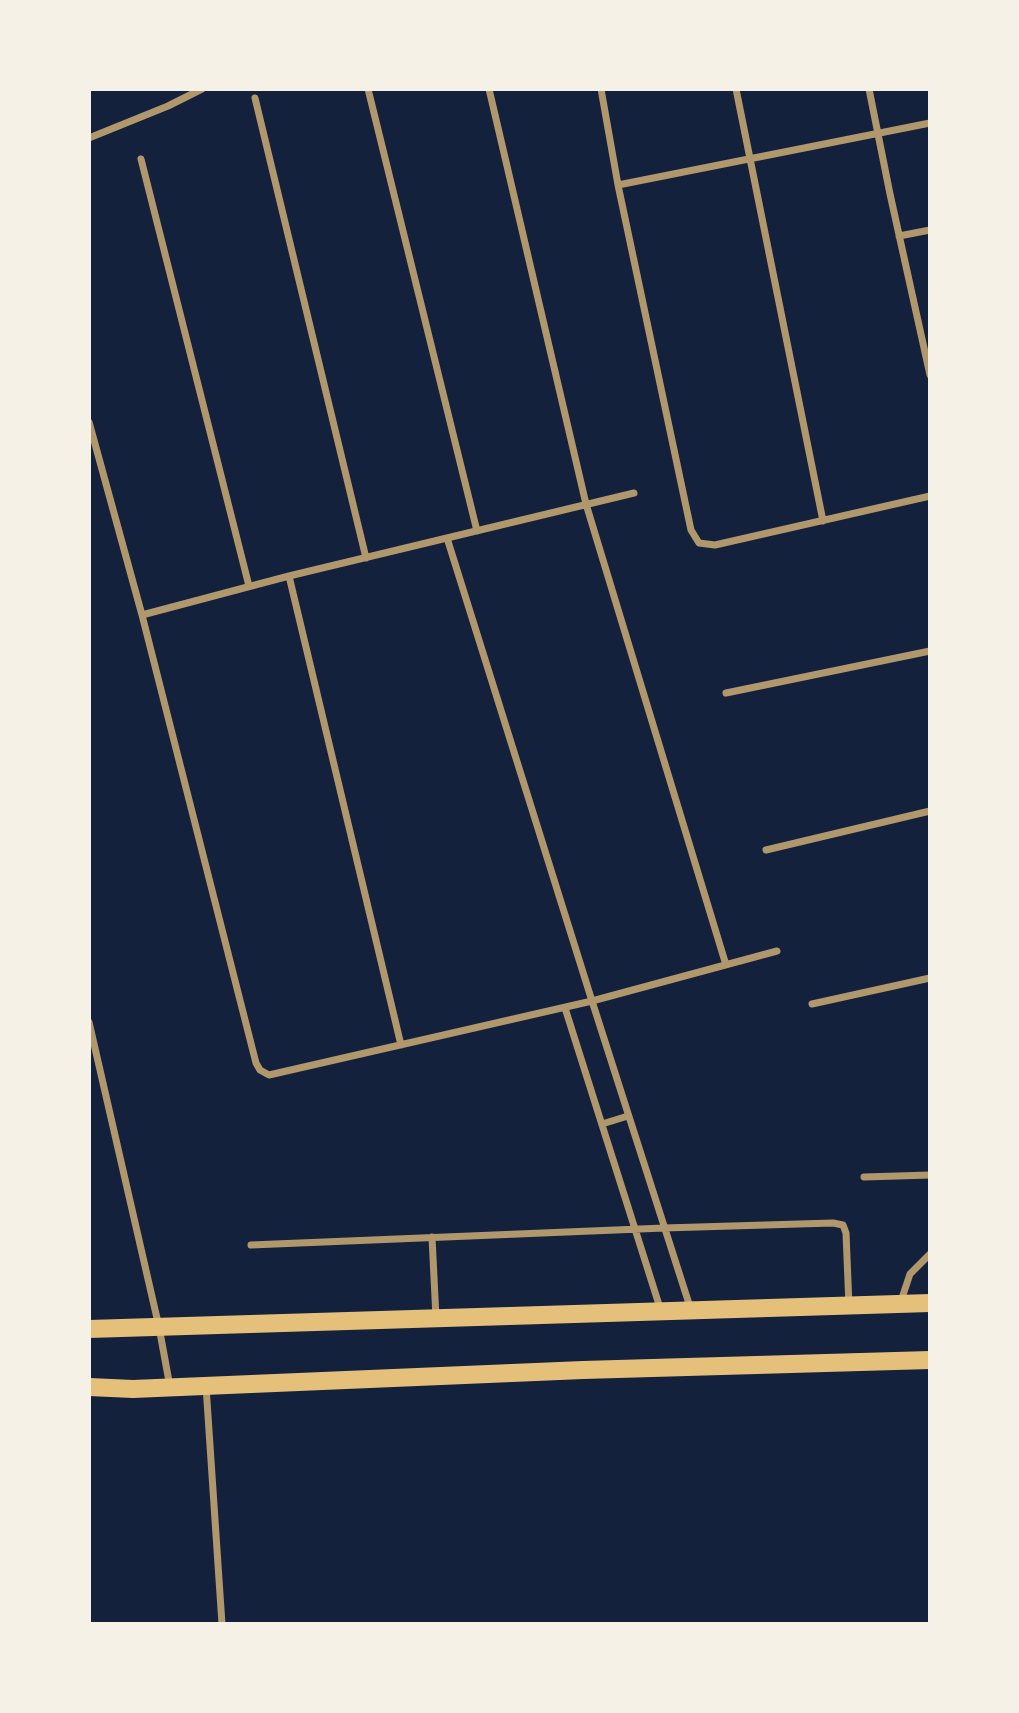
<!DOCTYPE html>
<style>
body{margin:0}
#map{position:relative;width:1019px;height:1713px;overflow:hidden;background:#14213d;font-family:Quicksand,sans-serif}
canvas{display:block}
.frame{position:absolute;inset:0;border:91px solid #f6f1e7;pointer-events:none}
</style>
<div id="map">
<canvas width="1019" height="1713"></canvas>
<div class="frame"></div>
</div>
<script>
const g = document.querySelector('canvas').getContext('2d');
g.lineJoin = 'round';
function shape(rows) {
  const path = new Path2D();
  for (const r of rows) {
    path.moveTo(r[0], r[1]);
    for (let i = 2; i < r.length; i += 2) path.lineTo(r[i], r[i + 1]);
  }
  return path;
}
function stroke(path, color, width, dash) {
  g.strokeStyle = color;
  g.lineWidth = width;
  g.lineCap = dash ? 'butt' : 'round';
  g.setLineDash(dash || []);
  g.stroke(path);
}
stroke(shape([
 [368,89,477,531],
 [489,89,586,504,726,965],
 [601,89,618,185,691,530,699,543,715,545,930,496],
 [736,89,823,521],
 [869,89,890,194,930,375],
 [255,98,366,558],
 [89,138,168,106,202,89],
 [141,159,249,586],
 [618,185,930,123],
 [899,236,930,230],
 [89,422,142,615],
 [634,493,289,576,142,615,256,1063,260,1070,269,1075,592,1001,777,951],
 [447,538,592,1001,691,1310],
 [289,576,401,1045],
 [726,693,930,651],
 [766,850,930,811],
 [812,1004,930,978],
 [565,1008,661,1311],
 [89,1022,159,1327,170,1387],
 [602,1124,628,1116],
 [864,1177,930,1175],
 [432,1237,436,1318],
 [251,1245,664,1228,833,1223,843,1225,846,1233,849,1306],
 [900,1304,910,1274,930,1254],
 [206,1386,222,1624]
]), '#b1986c', 7);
stroke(shape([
 [89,1329,930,1303],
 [89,1387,133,1389,583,1370,930,1360]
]), '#e5c07b', 18);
</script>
